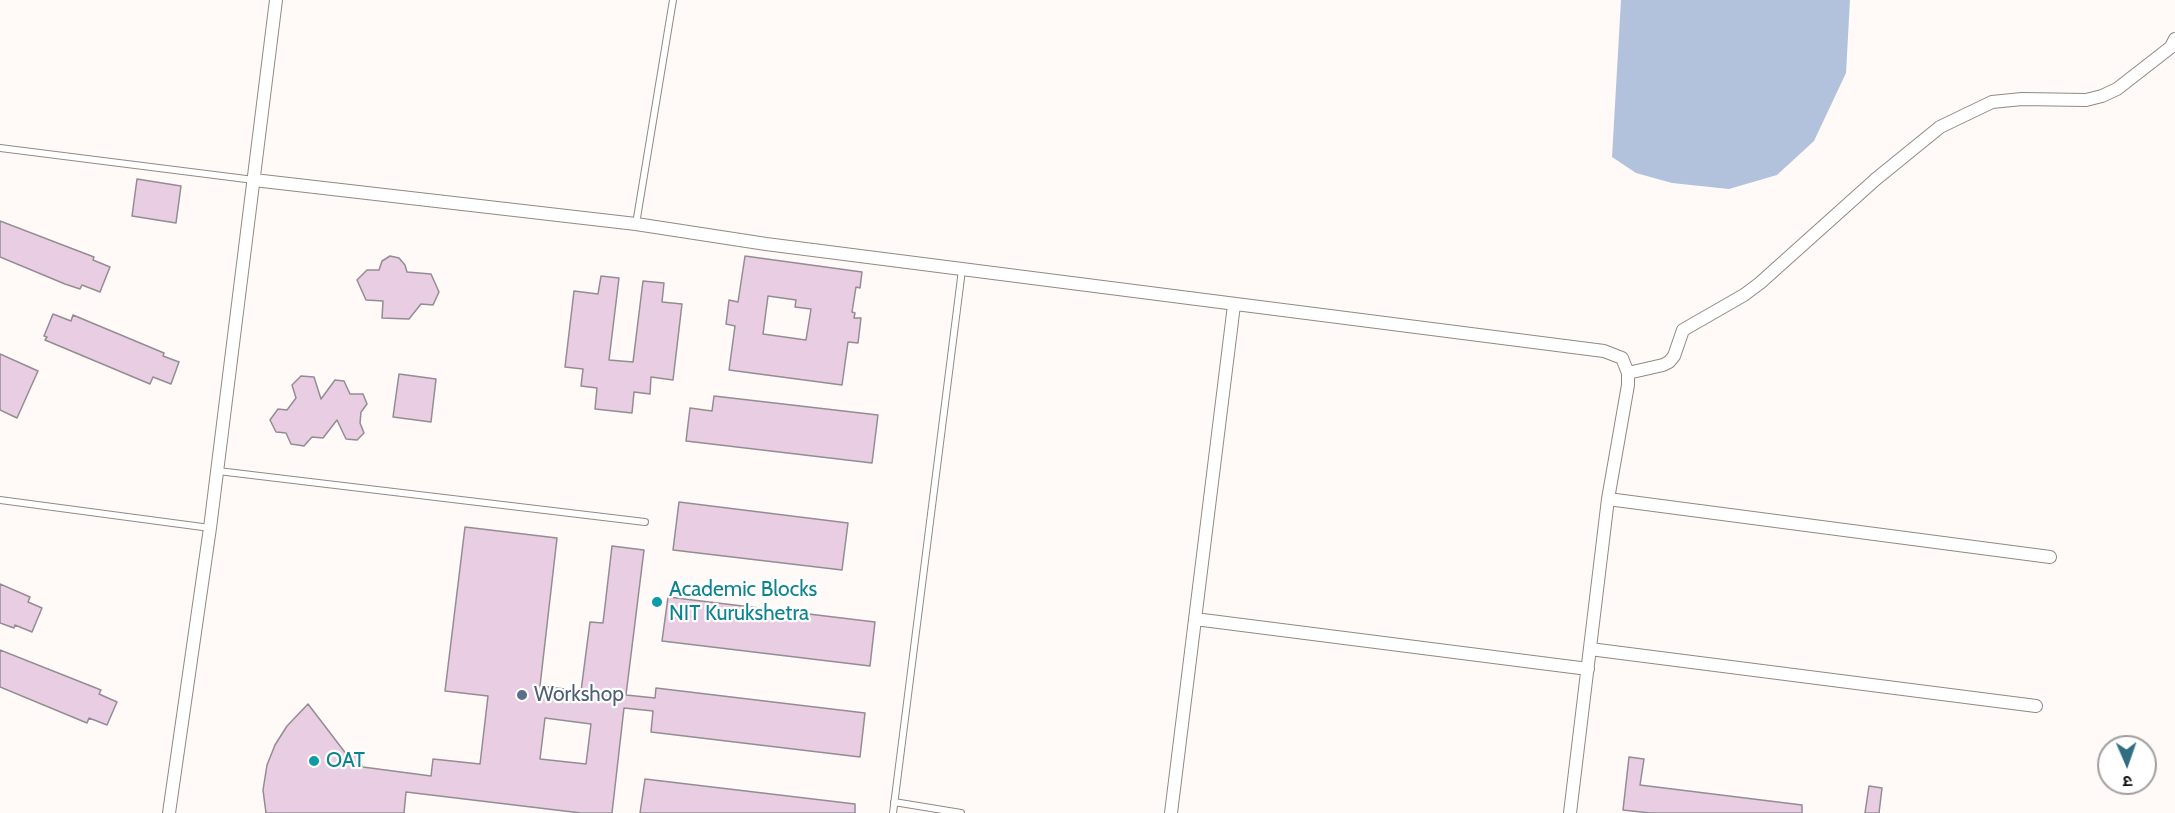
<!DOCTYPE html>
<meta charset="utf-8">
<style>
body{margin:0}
#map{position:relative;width:2175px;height:813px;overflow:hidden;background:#fffaf7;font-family:Cabin,"Noto Sans Devanagari",sans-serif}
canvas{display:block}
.north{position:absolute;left:2097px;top:735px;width:60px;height:60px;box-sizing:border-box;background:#fff;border:2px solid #a09f9f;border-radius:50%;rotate:178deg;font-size:16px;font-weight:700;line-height:24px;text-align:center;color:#12100e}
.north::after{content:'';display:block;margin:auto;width:21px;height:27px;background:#2f6e83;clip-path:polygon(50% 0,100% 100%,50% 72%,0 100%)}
</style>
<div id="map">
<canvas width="2175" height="813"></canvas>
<div class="north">उ</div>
</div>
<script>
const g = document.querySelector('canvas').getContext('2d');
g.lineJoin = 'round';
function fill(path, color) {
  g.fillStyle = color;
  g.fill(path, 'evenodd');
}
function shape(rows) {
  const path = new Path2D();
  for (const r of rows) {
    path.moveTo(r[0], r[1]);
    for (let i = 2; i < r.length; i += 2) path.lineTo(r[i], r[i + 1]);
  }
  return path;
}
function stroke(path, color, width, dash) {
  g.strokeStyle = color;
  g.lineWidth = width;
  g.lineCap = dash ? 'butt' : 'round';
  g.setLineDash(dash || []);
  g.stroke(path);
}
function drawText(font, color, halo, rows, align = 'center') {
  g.font = font + ' Cabin,sans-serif';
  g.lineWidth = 4.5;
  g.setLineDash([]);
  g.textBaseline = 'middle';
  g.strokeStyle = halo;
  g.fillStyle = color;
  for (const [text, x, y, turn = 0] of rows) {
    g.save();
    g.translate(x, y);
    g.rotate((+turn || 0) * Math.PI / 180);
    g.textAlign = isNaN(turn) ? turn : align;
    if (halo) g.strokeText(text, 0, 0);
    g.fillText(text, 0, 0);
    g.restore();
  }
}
fill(shape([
 [1621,0,1850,0,1846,73,1814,141,1777,175,1729,189,1672,183,1636,173,1612,157]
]), '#b2c2dd');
const building = shape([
 [137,179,181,186,176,223,132,216,137,179],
 [0,221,94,257,93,260,110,267,100,292,82,285,80,289,65,284,0,257,0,221],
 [390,256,399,258,405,265,407,272,431,274,439,292,433,305,421,304,409,319,382,318,383,301,366,300,357,280,367,270,379,270,382,261,390,256],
 [745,256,862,272,860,288,856,287,852,312,855,313,854,318,861,318,858,343,848,342,842,385,729,370,735,326,726,324,729,300,738,302,745,256],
 [768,296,796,300,795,307,811,309,806,340,763,334,768,296],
 [601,276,619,278,609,360,633,362,643,281,664,283,662,302,682,304,673,380,651,377,650,394,634,392,632,413,595,409,597,388,581,386,583,369,565,367,574,291,598,294,601,276],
 [53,314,71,321,73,315,164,353,163,356,179,362,171,384,153,377,150,384,45,340,47,337,44,336,53,314],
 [0,354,38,371,17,418,0,410,0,354],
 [399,374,436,379,431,422,393,417,399,374],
 [301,376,314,377,321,399,335,380,344,381,350,394,363,394,367,404,361,412,360,423,364,433,357,440,346,439,337,420,323,438,312,437,304,446,291,444,286,433,276,432,270,420,278,409,287,410,296,398,292,385,301,376],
 [714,396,878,415,872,463,686,441,690,408,712,411,714,396],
 [679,502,848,523,842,570,673,550,679,502],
 [465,527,557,538,540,686,581,691,590,622,603,623,612,546,644,550,626,695,655,698,656,688,865,713,860,757,651,732,653,711,624,708,612,813,581,813,406,792,404,813,266,813,263,790,267,765,275,745,287,726,308,704,347,755,357,756,363,767,431,776,433,759,480,764,488,696,445,691,465,527],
 [545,718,591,724,586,764,540,759,545,718],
 [0,584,30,597,28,602,42,608,32,632,15,625,14,628,0,623,0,584],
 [668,597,875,622,870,666,662,641,668,597],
 [0,650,101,690,99,694,117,702,107,725,89,718,87,723,0,687,0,650],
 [1629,757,1644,759,1640,785,1802,805,1802,813,1650,813,1623,810,1629,757],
 [645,779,855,804,855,813,640,813,645,779],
 [1869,786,1882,788,1879,813,1865,813,1869,786]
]);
fill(building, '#e9cde2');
stroke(building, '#938d92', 1.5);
const lane = shape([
 [0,148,254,180],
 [636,224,673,0],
 [218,471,645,522],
 [0,500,210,528],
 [894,802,961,813],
 [893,813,962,270]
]);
const street = shape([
 [254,180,636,224,766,244,1604,351,1622,358,1628,373,1628,385,1608,499,1570,813],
 [1628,373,1663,365,1669,362,1674,356,1683,330,1744,295,1760,283,1876,179,1940,127,1992,102,2022,99,2086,100,2102,96,2117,89,2171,47,2175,39],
 [1608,499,2050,557],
 [1195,619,1588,669],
 [1590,649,2036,706],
 [169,813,210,528,276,0],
 [1171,813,1234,305]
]);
stroke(lane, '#918985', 8);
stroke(street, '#918985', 14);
stroke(lane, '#fff', 6);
stroke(street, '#fff', 12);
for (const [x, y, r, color] of [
 [657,602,6,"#0f9aa8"],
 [522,695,6,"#5c6f8a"],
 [314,761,6,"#0f9aa8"]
]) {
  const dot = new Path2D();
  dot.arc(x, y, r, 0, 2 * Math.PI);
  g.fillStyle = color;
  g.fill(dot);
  stroke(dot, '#fff', 2);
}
drawText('21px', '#0d838f', '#fff', [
 ["Academic Blocks",669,590],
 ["NIT Kurukshetra",669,614],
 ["OAT",326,761]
], 'left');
drawText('21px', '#4e5e75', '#fff', [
 ["Workshop",534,695]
], 'left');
</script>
